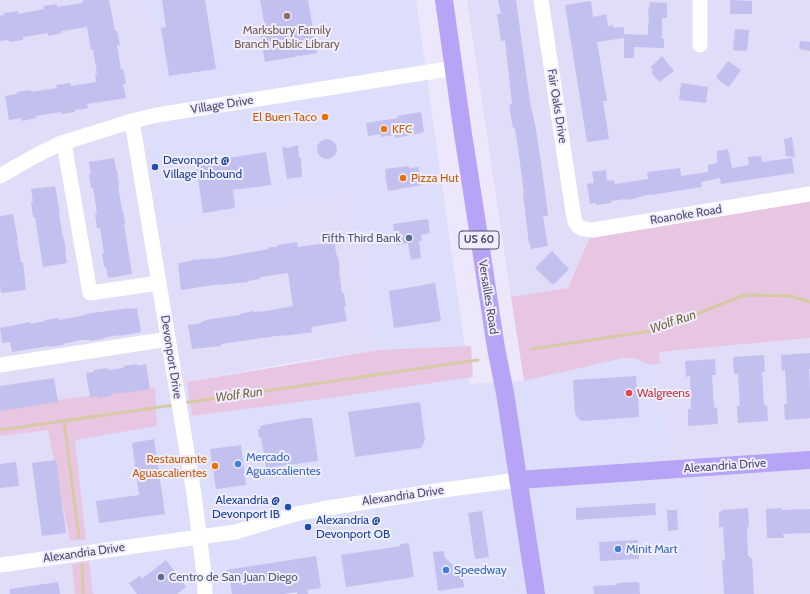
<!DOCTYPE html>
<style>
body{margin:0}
canvas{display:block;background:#ece7fb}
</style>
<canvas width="810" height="594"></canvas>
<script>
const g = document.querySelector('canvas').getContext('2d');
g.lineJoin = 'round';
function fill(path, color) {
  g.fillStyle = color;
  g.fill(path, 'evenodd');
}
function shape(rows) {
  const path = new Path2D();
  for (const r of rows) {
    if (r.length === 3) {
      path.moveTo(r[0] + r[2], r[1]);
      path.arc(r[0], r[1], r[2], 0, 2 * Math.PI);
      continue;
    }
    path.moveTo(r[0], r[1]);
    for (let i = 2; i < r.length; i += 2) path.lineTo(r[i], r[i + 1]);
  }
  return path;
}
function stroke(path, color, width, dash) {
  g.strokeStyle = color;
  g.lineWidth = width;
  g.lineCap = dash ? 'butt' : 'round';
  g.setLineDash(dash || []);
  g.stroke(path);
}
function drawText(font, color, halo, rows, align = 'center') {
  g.font = font + ' Cabin,sans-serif';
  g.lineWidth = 4;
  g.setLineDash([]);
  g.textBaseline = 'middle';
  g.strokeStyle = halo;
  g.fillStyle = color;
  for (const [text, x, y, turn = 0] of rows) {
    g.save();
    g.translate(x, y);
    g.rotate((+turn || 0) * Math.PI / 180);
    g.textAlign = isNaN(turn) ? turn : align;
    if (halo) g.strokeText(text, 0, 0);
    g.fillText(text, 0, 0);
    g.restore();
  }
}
fill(shape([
 [0,0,150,0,169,126,149,131,163,224,352,192,379,350,304,360,155,388,157,426,75,440,93,594,0,594],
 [467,0,810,0,810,194,593,230,568,288,511,297],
 [810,338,810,594,707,594,698,468,667,470,659,352]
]), '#e1dcf7');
fill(shape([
 [150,0,416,0,470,384,524,381,623,358,637,359,650,365,660,364,667,470,698,468,707,594,93,594,75,440,156,426,155,388,379,349,352,193,163,224,149,132,169,126]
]), '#dcdefb');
fill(shape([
 [810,194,810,338,659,352,660,364,650,365,637,359,623,358,524,381,511,297,568,288,593,230],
 [471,346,473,377,337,397,192,416,187,382,379,350],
 [155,388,157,426,75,440,86,540,70,541,48,430,0,436,0,407],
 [89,561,93,594,75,594,72,564]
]), '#e8c6e1');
stroke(shape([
 [532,349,657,330,744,295,791,296,810,302],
 [183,403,478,360],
 [64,421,79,537],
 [0,430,174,405],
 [82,565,83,594]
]), '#d5caa3', 3);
fill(shape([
 [83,0,109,0,115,31,117,31,120,45,117,45,121,70,123,69,126,84,123,84,126,98,87,104,88,108,75,110,75,112,61,114,61,112,36,116,37,118,22,121,22,118,9,120,5,96,17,94,17,92,31,90,31,92,57,88,56,85,70,83,71,86,96,82,95,75,97,74,93,49,91,50,87,27,62,31,62,33,48,36,48,33,23,37,23,40,9,42,9,40,0,41,0,16,4,15,4,13,18,11,18,14,44,9,43,6,57,4,57,7,83,3],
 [162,0,205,0,216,69,169,76,161,28,166,27],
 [260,0,308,0,317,53,265,62,260,33,266,32],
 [498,0,516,0,530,102,536,129,545,191,548,216,543,216,548,246,531,249,530,243,529,244,523,194,524,194,519,155,515,128,513,128,509,105,512,104,505,40,501,41,497,14,501,14],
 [730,0,752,1,752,14,730,14],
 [591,1,593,17,606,14,608,26,613,25,613,28,624,27,624,34,648,35,648,27,649,20,648,13,650,2,667,3,667,18,662,18,662,39,664,39,664,48,634,47,634,58,624,58,624,38,597,42,607,101,603,101,609,139,587,142,565,5],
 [735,29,749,30,747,51,733,50],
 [800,41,810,42,810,51,799,49],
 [662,56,674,71,659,82,651,72,653,70,651,67],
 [728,61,741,70,729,87,722,83,716,77],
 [681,83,708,87,706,103,679,100],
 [421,112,424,132,422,132,422,133,395,138,395,135,381,137,380,134,368,136,366,123,398,118,397,116],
 [792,137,795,157,786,156,784,139],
 [327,149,10],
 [298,145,299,157,301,159,302,177,287,179,282,147,288,148],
 [728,149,732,168,749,165,748,157,761,156,762,162,792,158,794,173,721,184,720,178,701,182,702,187,650,195,650,194,629,200,626,199,611,201,611,203,596,205,596,203,590,204,587,184,594,183,592,172,606,170,607,181,614,180,615,184,648,179,647,172,680,168,681,176,708,172,708,165,717,163,717,151],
 [266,152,271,185,233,190,235,208,203,213,196,163],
 [114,158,116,170,117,170,119,185,118,185,122,210,123,210,125,224,124,224,132,274,108,278,106,267,104,267,102,253,104,253,100,228,97,228,95,214,97,213,93,188,91,188,89,174,91,174,89,162],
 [409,166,409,168,418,167,419,171,420,171,422,185,388,191,385,175,386,175,385,169],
 [55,186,60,213,59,213,63,238,64,238,66,252,65,252,67,263,43,267,35,217,33,217,31,202,33,202,31,189],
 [13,214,18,240,17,240,21,263,23,262,26,290,1,293,0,286,0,216],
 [428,219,430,233,421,235,422,241,419,241,421,258,411,260,408,243,396,245,393,224],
 [297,242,298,247,334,242,337,257,338,256,340,271,339,271,342,293,344,293,346,307,344,307,347,321,311,327,312,332,291,335,283,336,283,335,221,344,221,346,192,349,188,325,202,323,201,322,211,319,240,315,240,314,253,311,254,312,266,311,293,306,290,286,288,273,260,277,260,279,248,281,248,282,220,285,220,284,181,290,178,263,191,261,191,260,219,258,269,249,269,247,276,247,278,246,278,245],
 [552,251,569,269,553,285,535,268],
 [435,283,441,321,394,328,389,291],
 [129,308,129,309,137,308,141,332,119,336,119,335,103,338,103,339,90,341,90,340,81,340,63,344,63,345,49,347,49,346,12,352,10,342,2,343,0,328,30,322,30,324,45,321,45,320,59,318,59,320,86,315,85,314],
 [810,353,810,369,809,369,810,391,810,418,785,420,784,404,787,404,785,370,782,371,781,355],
 [764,355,765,372,762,372,764,405,767,405,768,421,738,423,737,406,740,406,738,374,734,374,733,357],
 [715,359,716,375,712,375,714,408,717,407,718,424,688,426,688,409,691,409,690,376,686,377,685,361],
 [137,364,137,366,146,364,150,389,128,393,128,392,111,394,112,396,98,398,98,396,90,398,86,373,94,372,94,370,108,368,109,370,124,368,123,366],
 [636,376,637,389,645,388,645,398,638,398,639,417,585,421,580,420,577,417,575,413,573,380],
 [54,378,58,402,0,411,0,386],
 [420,402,425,440,421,448,355,457,348,412],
 [303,418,312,418,318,461,266,468,261,437,259,438,258,429,261,429,260,426,263,426,263,425],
 [154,439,165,514,99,523,96,501,139,495,132,443],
 [241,445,246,485,216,489,210,449],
 [56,460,66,533,42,536,32,463],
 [16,462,19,486,0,488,0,464],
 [655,503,656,515,576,520,576,508],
 [748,508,749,526,748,526,748,528,747,528,748,556,750,556,750,559,752,558,754,594,724,594,722,561,725,560,723,527,719,527,719,512,722,511,722,510],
 [782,508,782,510,810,509,810,533,783,534,784,538,767,538,766,509],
 [667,510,677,510,678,530,668,531],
 [482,511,489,557,475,559,468,513],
 [638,540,639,559,600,561,599,542],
 [409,543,414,577,346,587,341,555,401,546,400,544],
 [444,551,445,558,462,573,464,587,438,591,433,552],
 [316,556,321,588,307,590,308,594,297,594,297,592,283,594,232,594,230,581,228,582,226,570],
 [166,560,186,587,177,594,137,594,129,583,140,576,142,579],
 [58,582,60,594,10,594,10,589],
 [639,582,640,594,594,594,593,586,617,585,617,583]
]), '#c1c0ef');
stroke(shape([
 [541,0,573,212,575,222,578,226,584,229,593,230,810,194],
 [700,45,700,0],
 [132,121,194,494,204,573,205,594],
 [64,143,90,293,159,283],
 [0,176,33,157,59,144,132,121,157,115,454,68],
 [0,365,168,339],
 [0,565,235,532,295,514,322,509,436,491,518,480]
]), '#fff', 15);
stroke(shape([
 [444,0,463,134,481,249,496,348,505,393,536,594],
 [518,480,810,460]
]), '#b8a4f6', 18);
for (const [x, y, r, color] of [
 [287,16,4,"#8d6e63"],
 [325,117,4,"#e8710a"],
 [384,129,4,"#e8710a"],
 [155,167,4,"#1a4fb4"],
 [403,178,4,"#e8710a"],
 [409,238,4,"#5c6f8a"],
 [629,393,4,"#e0444e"],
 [238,464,4,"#3f7fe0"],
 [215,466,4,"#e8710a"],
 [288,507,4,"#1a4fb4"],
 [308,527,4,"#1a4fb4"],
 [618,549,4,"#3f7fe0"],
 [446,570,4,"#3f7fe0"],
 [161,577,4,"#5c6f8a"]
]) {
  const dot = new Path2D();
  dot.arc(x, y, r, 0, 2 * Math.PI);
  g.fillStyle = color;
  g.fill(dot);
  stroke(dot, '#f1edfe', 1.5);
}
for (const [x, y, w] of [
 [479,240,40]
]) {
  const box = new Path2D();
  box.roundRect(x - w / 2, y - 9, w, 18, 3);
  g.fillStyle = '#f1edfe';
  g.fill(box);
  stroke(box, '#4d4e73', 1);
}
drawText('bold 11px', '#4d4e73', null, [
 ["US 60",479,240]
]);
drawText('12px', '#785e54', '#f1edfe', [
 ["Marksbury Family",287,30],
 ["Branch Public Library",287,44]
]);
drawText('12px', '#4d4e73', '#f1edfe', [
 ["Village Drive",222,105,-9],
 ["Fair Oaks Drive",557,106,81],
 ["Roanoke Road",686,215,-9],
 ["Versailles Road",488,297,81],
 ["Devonport Drive",171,357,81],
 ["Alexandria Drive",725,466,-4],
 ["Alexandria Drive",403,496,-8],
 ["Alexandria Drive",84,553,-8]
]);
drawText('12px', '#c56008', '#f1edfe', [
 ["El Buen Taco",317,117],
 ["KFC",392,129,"left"],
 ["Pizza Hut",411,178,"left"],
 ["Restaurante",207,459],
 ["Aguascalientes",207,473]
], 'right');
drawText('12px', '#164399', '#f1edfe', [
 ["Devonport @",163,160],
 ["Village Inbound",163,174],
 ["Alexandria @",280,500,"right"],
 ["Devonport IB",280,514,"right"],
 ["Alexandria @",316,520],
 ["Devonport OB",316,534]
], 'left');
drawText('12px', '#4e5e75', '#f1edfe', [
 ["Fifth Third Bank",401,238],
 ["Centro de San Juan Diego",169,577,"left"]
], 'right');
drawText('12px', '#be3a42', '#f1edfe', [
 ["Walgreens",637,393]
], 'left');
drawText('12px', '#366cbe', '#f1edfe', [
 ["Mercado",246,457],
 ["Aguascalientes",246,471],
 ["Minit Mart",626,549],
 ["Speedway",454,570]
], 'left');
drawText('italic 13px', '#786c41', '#f1edfe', [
 ["Wolf Run",673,322,-19],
 ["Wolf Run",239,395,-8]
]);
</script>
